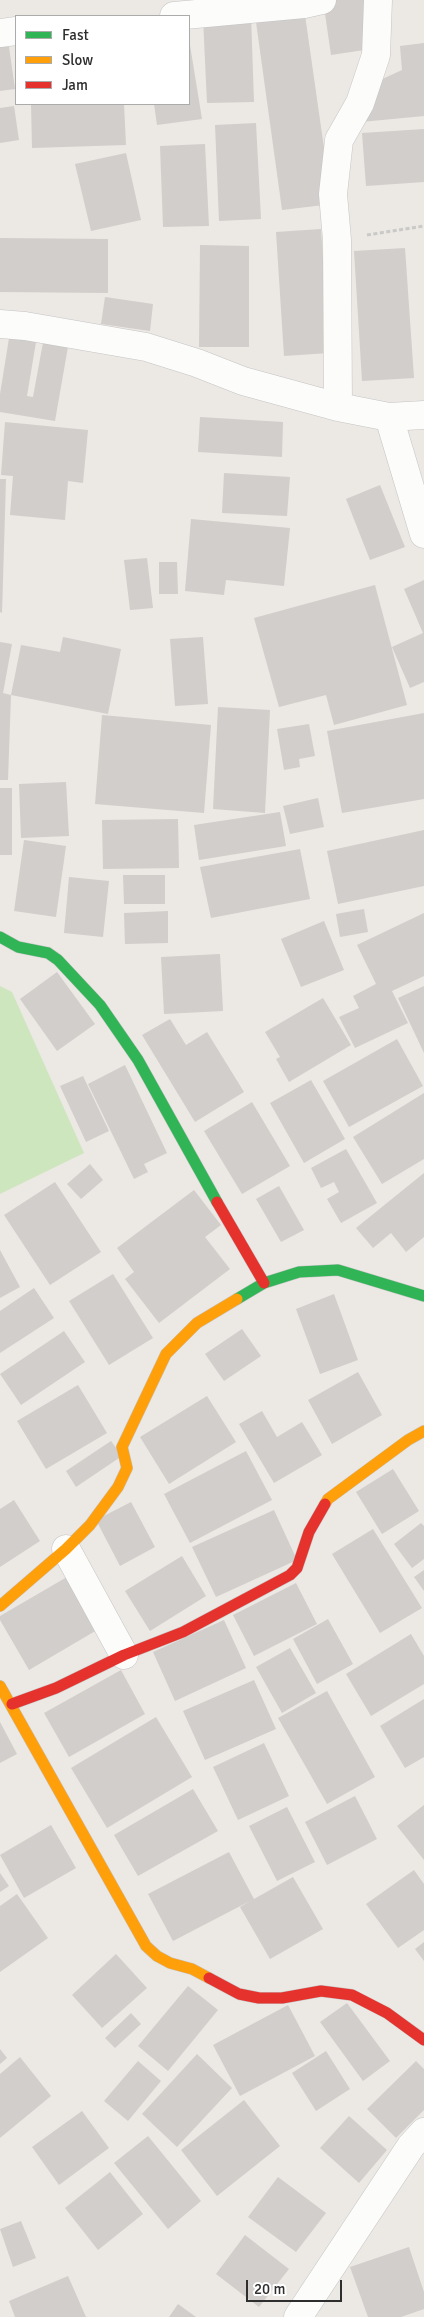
<!DOCTYPE html>
<style>
body{margin:0}
#map{position:relative;width:424px;height:2317px;overflow:hidden;background:#ece8e4;font-family:Signika,sans-serif}
canvas{display:block}
.legend{position:absolute;left:15px;top:15px;width:175px;height:90px;box-sizing:border-box;background:#fff;border:1px solid #ababab;margin:0;padding:6px 9px;list-style:none;font-size:15px;color:#2e2e2e}
.legend li{display:flex;align-items:center;gap:10px;height:25px}
.legend b{width:25px;border:1px solid #ababab}
.scale{position:absolute;left:246px;top:2280px;width:96px;height:22px;box-sizing:border-box;border:2px solid #2e2e2e;border-top:0;padding-left:6px;font-size:15px;line-height:18px;white-space:nowrap;color:#2e2e2e;-webkit-text-stroke:4px #fff;paint-order:stroke}
</style>
<div id="map">
<canvas width="424" height="2317"></canvas>
<ul class="legend">
<li><b style="height:6px;background:#30b455"></b>Fast</li>
<li><b style="height:6px;background:#ff9f0a"></b>Slow</li>
<li><b style="height:6px;background:#e5322d"></b>Jam</li>
</ul>
<div class="scale">20 m</div>
</div>
<script>
const g = document.querySelector('canvas').getContext('2d');
g.lineJoin = 'round';
function fill(path, color) {
  g.fillStyle = color;
  g.fill(path, 'evenodd');
}
function shape(rows) {
  const path = new Path2D();
  for (const r of rows) {
    path.moveTo(r[0], r[1]);
    for (let i = 2; i < r.length; i += 2) path.lineTo(r[i], r[i + 1]);
  }
  return path;
}
function stroke(path, color, width, dash) {
  g.strokeStyle = color;
  g.lineWidth = width;
  g.lineCap = dash ? 'butt' : 'round';
  g.setLineDash(dash || []);
  g.stroke(path);
}
fill(shape([
 [0,986,12,992,84,1153,0,1194]
]), '#cee6be');
fill(shape([
 [323,0,364,0,371,49,331,55],
 [251,15,254,102,207,103,203,18],
 [305,15,332,204,282,210,256,22],
 [189,39,202,119,157,125,154,104,189,104],
 [8,40,15,89,0,91,0,41],
 [424,43,424,116,361,122,378,81,402,70,400,46],
 [31,104,124,104,126,145,32,148],
 [14,106,19,140,0,143,0,108],
 [256,123,261,219,219,221,215,125],
 [424,129,424,182,366,186,362,133],
 [205,144,209,226,163,227,160,146],
 [126,153,141,220,91,231,75,164],
 [321,229,329,353,284,356,276,232],
 [0,238,108,239,108,293,0,292],
 [200,245,249,246,249,347,199,347],
 [405,248,414,378,362,381,354,251],
 [105,297,153,304,150,331,101,324],
 [10,332,37,336,27,396,33,397,44,337,69,341,55,421,0,412,0,394],
 [200,417,283,422,282,457,198,452],
 [5,422,88,430,83,483,68,481,65,520,10,515,13,476,1,475],
 [224,473,290,477,287,516,222,513],
 [0,479,6,479,2,613,0,612],
 [380,485,405,547,370,560,346,499],
 [191,519,290,528,284,586,226,580,224,595,185,591],
 [147,558,153,608,130,610,124,560],
 [159,562,177,562,178,594,159,594],
 [424,580,424,682,410,688,392,647,423,633,404,589],
 [375,585,407,705,334,725,326,695,279,707,254,618],
 [63,637,121,649,108,714,11,695,21,645,60,652],
 [203,637,208,704,175,706,170,639],
 [0,642,12,644,3,693,11,695,8,780,0,780],
 [218,707,270,710,265,813,213,809],
 [424,713,424,799,342,813,327,731],
 [102,715,211,725,204,813,95,804],
 [309,724,315,756,299,759,300,767,284,770,277,729],
 [66,782,69,836,21,838,19,784],
 [0,788,12,788,12,855,0,855],
 [318,798,324,827,290,834,283,806],
 [280,812,286,846,199,860,194,825],
 [178,819,179,868,103,869,102,820],
 [424,830,424,886,338,904,327,851],
 [24,840,66,846,56,917,14,911],
 [300,849,310,899,211,918,200,867],
 [123,875,165,875,165,904,124,904],
 [69,877,109,881,103,937,64,933],
 [364,909,368,932,340,937,336,914],
 [168,911,168,943,125,944,124,913],
 [424,913,424,976,392,991,408,1023,355,1048,339,1017,359,1008,353,996,376,984,357,945],
 [324,921,344,970,301,987,281,939],
 [220,954,223,1011,164,1014,161,957],
 [57,972,95,1024,57,1051,20,999],
 [424,986,424,1053,398,998],
 [323,998,351,1045,289,1082,276,1059,280,1057,265,1032],
 [170,1019,186,1045,207,1032,244,1092,195,1122,142,1035],
 [397,1039,423,1086,349,1127,323,1081],
 [125,1065,167,1153,144,1164,148,1172,134,1179,88,1084],
 [83,1076,109,1131,86,1142,60,1086],
 [311,1080,345,1139,304,1163,270,1103],
 [424,1093,424,1159,382,1184,353,1137],
 [252,1102,290,1166,242,1194,204,1131],
 [346,1149,377,1203,341,1223,327,1199,339,1192,334,1182,321,1188,311,1168],
 [90,1164,103,1180,81,1199,67,1184],
 [424,1173,424,1237,406,1252,391,1233,373,1248,356,1228],
 [55,1182,101,1252,50,1285,4,1215],
 [279,1186,304,1230,281,1242,256,1199],
 [194,1190,221,1225,205,1237,230,1269,159,1323,125,1279,134,1272,117,1248],
 [0,1250,20,1287,0,1298],
 [113,1274,153,1338,109,1365,69,1301],
 [34,1288,54,1318,0,1353,0,1311],
 [334,1294,358,1360,320,1374,296,1309],
 [242,1329,261,1356,224,1381,205,1354],
 [64,1331,85,1362,21,1405,0,1374],
 [358,1372,382,1415,332,1444,308,1400],
 [78,1385,107,1433,46,1469,17,1421],
 [207,1396,236,1442,169,1484,140,1437],
 [262,1411,277,1437,302,1422,322,1455,274,1483,239,1424],
 [111,1441,122,1456,76,1487,66,1471],
 [246,1451,272,1500,190,1543,164,1494],
 [393,1469,419,1511,382,1534,356,1492],
 [14,1500,40,1541,0,1567,0,1509],
 [131,1502,155,1547,120,1566,96,1520],
 [274,1510,297,1560,216,1597,192,1547],
 [421,1523,424,1526,424,1559,412,1568,394,1544],
 [373,1529,422,1608,380,1633,332,1554],
 [182,1556,206,1596,150,1631,125,1591],
 [424,1570,424,1591,414,1577],
 [67,1577,97,1630,29,1670,0,1620,0,1616],
 [296,1583,317,1624,254,1656,233,1615],
 [328,1619,353,1664,317,1684,293,1639],
 [224,1620,246,1668,175,1701,153,1652],
 [411,1634,424,1656,424,1684,371,1716,346,1674],
 [290,1648,316,1693,282,1713,256,1667],
 [121,1670,145,1714,69,1757,44,1713],
 [254,1680,276,1729,205,1760,183,1711],
 [327,1691,375,1777,327,1804,278,1718],
 [424,1699,424,1757,405,1768,380,1726],
 [156,1717,192,1777,107,1828,71,1768],
 [0,1722,17,1754,0,1763],
 [264,1743,289,1796,238,1820,213,1767],
 [193,1789,218,1831,138,1876,114,1835],
 [355,1796,377,1839,327,1865,305,1822],
 [424,1805,424,1860,397,1826],
 [287,1807,315,1862,277,1881,249,1826],
 [51,1825,76,1868,24,1898,0,1855],
 [229,1852,254,1899,293,1877,323,1929,270,1959,240,1907,250,1901,173,1941,148,1894],
 [414,1870,424,1884,424,1930,398,1948,366,1904],
 [0,1873,9,1886,0,1892],
 [17,1894,48,1938,0,1972,0,1906],
 [424,1942,424,1961,415,1949],
 [116,1954,147,1988,102,2028,72,1995],
 [188,1986,218,2010,168,2071,138,2046],
 [347,2003,390,2061,363,2081,320,2022],
 [288,2005,315,2056,240,2096,213,2045],
 [131,2013,141,2024,115,2048,105,2038],
 [0,2049,7,2058,0,2064],
 [326,2051,350,2089,316,2111,292,2073],
 [197,2054,232,2088,177,2147,142,2114],
 [20,2057,51,2096,0,2138,0,2074],
 [138,2061,161,2081,128,2121,104,2101],
 [416,2061,424,2069,424,2110,396,2138,367,2109],
 [244,2100,280,2146,217,2196,181,2150],
 [82,2111,109,2148,59,2185,32,2147],
 [349,2116,387,2150,359,2183,320,2148],
 [148,2136,201,2201,168,2229,114,2163],
 [110,2172,143,2214,98,2250,65,2208],
 [278,2177,326,2213,296,2252,248,2217],
 [21,2221,36,2258,13,2267,0,2229],
 [245,2235,289,2269,259,2307,216,2274],
 [409,2247,424,2292,424,2309,401,2317,368,2317,350,2267],
 [68,2276,86,2317,15,2317,9,2301],
 [178,2304,196,2317,169,2317]
]), '#d1cecb');
const street = shape([
 [174,16,304,4,322,0],
 [0,33,16,31],
 [0,324,25,326,146,347,197,363,243,381,338,407,389,417,424,415],
 [338,407,337,240,333,194,339,140,360,103,376,55,378,0],
 [389,417,424,534],
 [66,1549,124,1655],
 [298,2317,411,2146,424,2132]
]);
const fast = shape([
 [0,937,18,947,48,953,58,960,100,1005,138,1060,217,1202],
 [237,1299,264,1283,299,1272,338,1270,424,1296]
]);
const slow = shape([
 [325,1504,328,1499,408,1440,424,1431],
 [0,1606,66,1549,90,1525,118,1487,127,1468,122,1447,166,1354,197,1323,237,1299],
 [0,1686,146,1946,157,1956,170,1963,192,1969,209,1978]
]);
const jam = shape([
 [217,1202,264,1283],
 [12,1704,56,1688,124,1655,183,1632,290,1575,297,1568,309,1532,325,1504],
 [209,1978,239,1994,259,1998,282,1998,321,1991,352,1995,387,2013,424,2040]
]);
stroke(street, '#c5c4c5', 29);
stroke(fast, '#c5c4c5', 12);
stroke(slow, '#c5c4c5', 12);
stroke(jam, '#c5c4c5', 12);
stroke(shape([
 [367,235,424,226]
]), '#c9c9c8', 3, [4, 2.5]);
stroke(street, '#fcfcfb', 28);
stroke(fast, '#30b455', 11);
stroke(slow, '#ff9f0a', 11);
stroke(jam, '#e5322d', 11);
</script>
